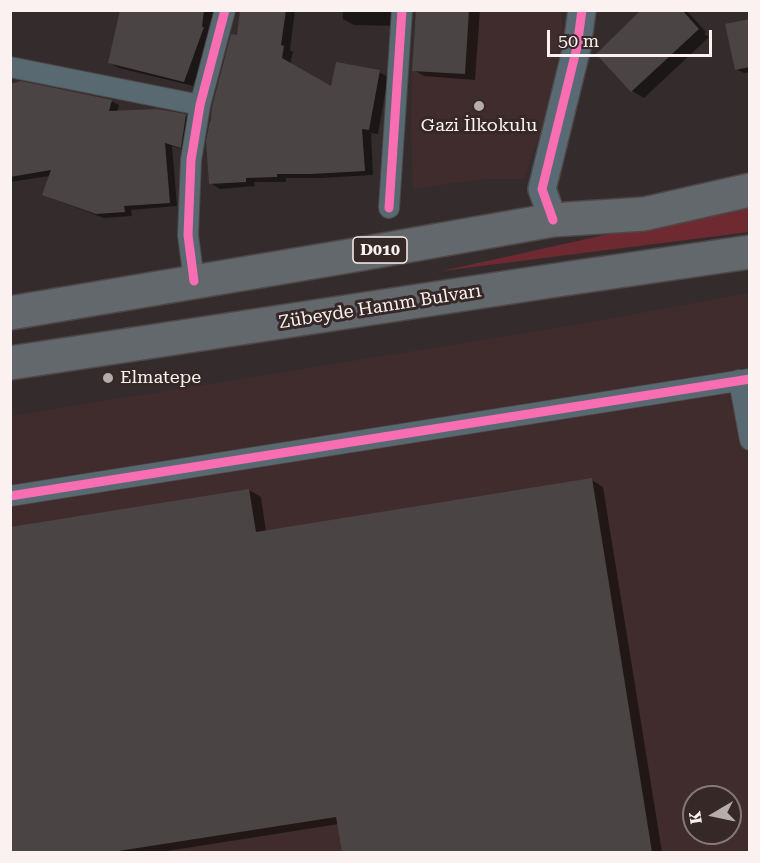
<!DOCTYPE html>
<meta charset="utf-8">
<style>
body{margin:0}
#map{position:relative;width:760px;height:863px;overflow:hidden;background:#342c2c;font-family:"Roboto Serif",serif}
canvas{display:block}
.frame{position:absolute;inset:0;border:12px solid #fbf1f1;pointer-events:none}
.north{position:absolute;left:682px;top:785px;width:60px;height:60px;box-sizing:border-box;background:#372828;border:2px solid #857878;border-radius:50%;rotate:261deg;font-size:16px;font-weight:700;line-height:24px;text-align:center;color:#fbf1f1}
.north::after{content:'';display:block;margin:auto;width:21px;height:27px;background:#b5acac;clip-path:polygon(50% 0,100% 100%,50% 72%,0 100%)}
.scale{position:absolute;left:547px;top:30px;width:165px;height:27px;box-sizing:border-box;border:3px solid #fbf1f1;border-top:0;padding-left:8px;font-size:18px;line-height:21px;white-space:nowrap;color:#fbf1f1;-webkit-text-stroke:4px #372828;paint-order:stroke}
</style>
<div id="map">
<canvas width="760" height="863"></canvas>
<div class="frame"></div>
<div class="north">K</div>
<div class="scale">50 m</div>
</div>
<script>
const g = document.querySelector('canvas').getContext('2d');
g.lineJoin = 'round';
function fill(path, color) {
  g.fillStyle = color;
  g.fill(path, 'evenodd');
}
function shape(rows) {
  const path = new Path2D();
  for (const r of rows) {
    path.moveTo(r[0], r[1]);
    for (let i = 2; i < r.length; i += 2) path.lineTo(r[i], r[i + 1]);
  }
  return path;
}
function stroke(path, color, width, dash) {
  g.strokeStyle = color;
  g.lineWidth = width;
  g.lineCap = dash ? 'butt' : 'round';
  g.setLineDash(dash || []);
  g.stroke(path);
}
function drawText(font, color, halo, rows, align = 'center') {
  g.font = font + ' "Roboto Serif",serif';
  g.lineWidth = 6;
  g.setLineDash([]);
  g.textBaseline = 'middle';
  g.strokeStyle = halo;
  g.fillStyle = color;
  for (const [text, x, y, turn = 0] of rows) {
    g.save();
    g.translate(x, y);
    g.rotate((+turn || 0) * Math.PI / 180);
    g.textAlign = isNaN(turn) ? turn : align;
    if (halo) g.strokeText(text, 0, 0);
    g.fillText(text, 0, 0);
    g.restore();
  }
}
fill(shape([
 [416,11,561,11,563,34,553,80,540,133,524,179,483,179,413,189,411,136,412,71],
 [749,293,749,852,11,852,11,416,575,325],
 [694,797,730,797,730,833,694,833]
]), '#402c2c');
fill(shape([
 [749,203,749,232,442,271]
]), '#6f2930');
fill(shape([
 [133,10,214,10,210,33,212,34,193,86,119,68,110,63],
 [242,10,295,10,290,50,293,52,290,65,332,89,379,72,388,77,378,134,371,133,373,175,321,178,286,178,286,182,254,182,255,186,220,189,210,183,238,37],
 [343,10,402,10,399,26,354,25,343,19],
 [417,10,480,10,475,80,424,76,414,70],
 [643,10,686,10,706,32,704,34,709,37,644,98,632,91,598,54],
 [750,20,750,72,744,73,736,69],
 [10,85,111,101,119,105,117,112,156,110,186,116,193,120,188,151,172,146,177,206,131,210,132,216,104,218,51,198,50,176,10,182],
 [592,480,603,487,662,852,343,852,339,824,161,852,10,852,10,529,249,490,261,497,266,532]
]), '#0007');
fill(shape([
 [120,10,204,10,202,27,204,27,184,82,108,63],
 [240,10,286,10,281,45,284,46,282,58,331,86,336,62,380,70,369,130,362,129,365,171,311,174,277,174,277,177,246,178,246,182,209,184,206,141,210,121,211,121,212,107,231,34,237,35],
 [416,10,469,10,465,74,412,71],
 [641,10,682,10,699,29,631,92,596,54],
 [750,19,750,67,735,70,725,24],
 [21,81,112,100,109,111,157,109,186,114,181,148,165,143,170,203,124,206,125,212,96,214,42,195,51,170,10,177,10,84],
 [592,478,652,852,342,852,336,817,112,852,10,852,10,527,249,489,256,532]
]), '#4b4444');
const street = shape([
 [10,67,200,105],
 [389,208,402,10],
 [194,281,188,235,191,160,200,105,225,10],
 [739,380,750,440],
 [10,496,750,379]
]);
const secondary = shape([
 [553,220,542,189,577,47,582,10]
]);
const highway = shape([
 [10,313,349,256,553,220,644,214,750,190],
 [10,363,557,280,750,252]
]);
stroke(street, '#4f4848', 22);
stroke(secondary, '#4f4848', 30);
stroke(highway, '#4f4848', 36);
stroke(street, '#596972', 20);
stroke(secondary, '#596a74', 27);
stroke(highway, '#63686c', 33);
stroke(shape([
 [389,208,402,10],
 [553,220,542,189,577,47,582,10],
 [194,281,188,235,191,160,200,105,225,10],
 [10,496,750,379]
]), '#f96db3', 9);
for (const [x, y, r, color] of [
 [479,106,6,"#b5acac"],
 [108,378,6,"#b5acac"]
]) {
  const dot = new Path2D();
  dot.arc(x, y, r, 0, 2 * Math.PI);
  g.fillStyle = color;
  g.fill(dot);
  stroke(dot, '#372828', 2);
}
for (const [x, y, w] of [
 [380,250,54]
]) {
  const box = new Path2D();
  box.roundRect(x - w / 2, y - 13, w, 26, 4.5);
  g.fillStyle = '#372828';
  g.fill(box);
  stroke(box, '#fbf1f1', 1.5);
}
drawText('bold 16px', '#fbf1f1', null, [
 ["D010",380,250]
]);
drawText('18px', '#fbf1f1', '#372828', [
 ["Gazi İlkokulu",479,126],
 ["Elmatepe",120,378,"left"]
]);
drawText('18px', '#fbf1f1', '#372828', [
 ["Zübeyde Hanım Bulvarı",380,307,-9]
]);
</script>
